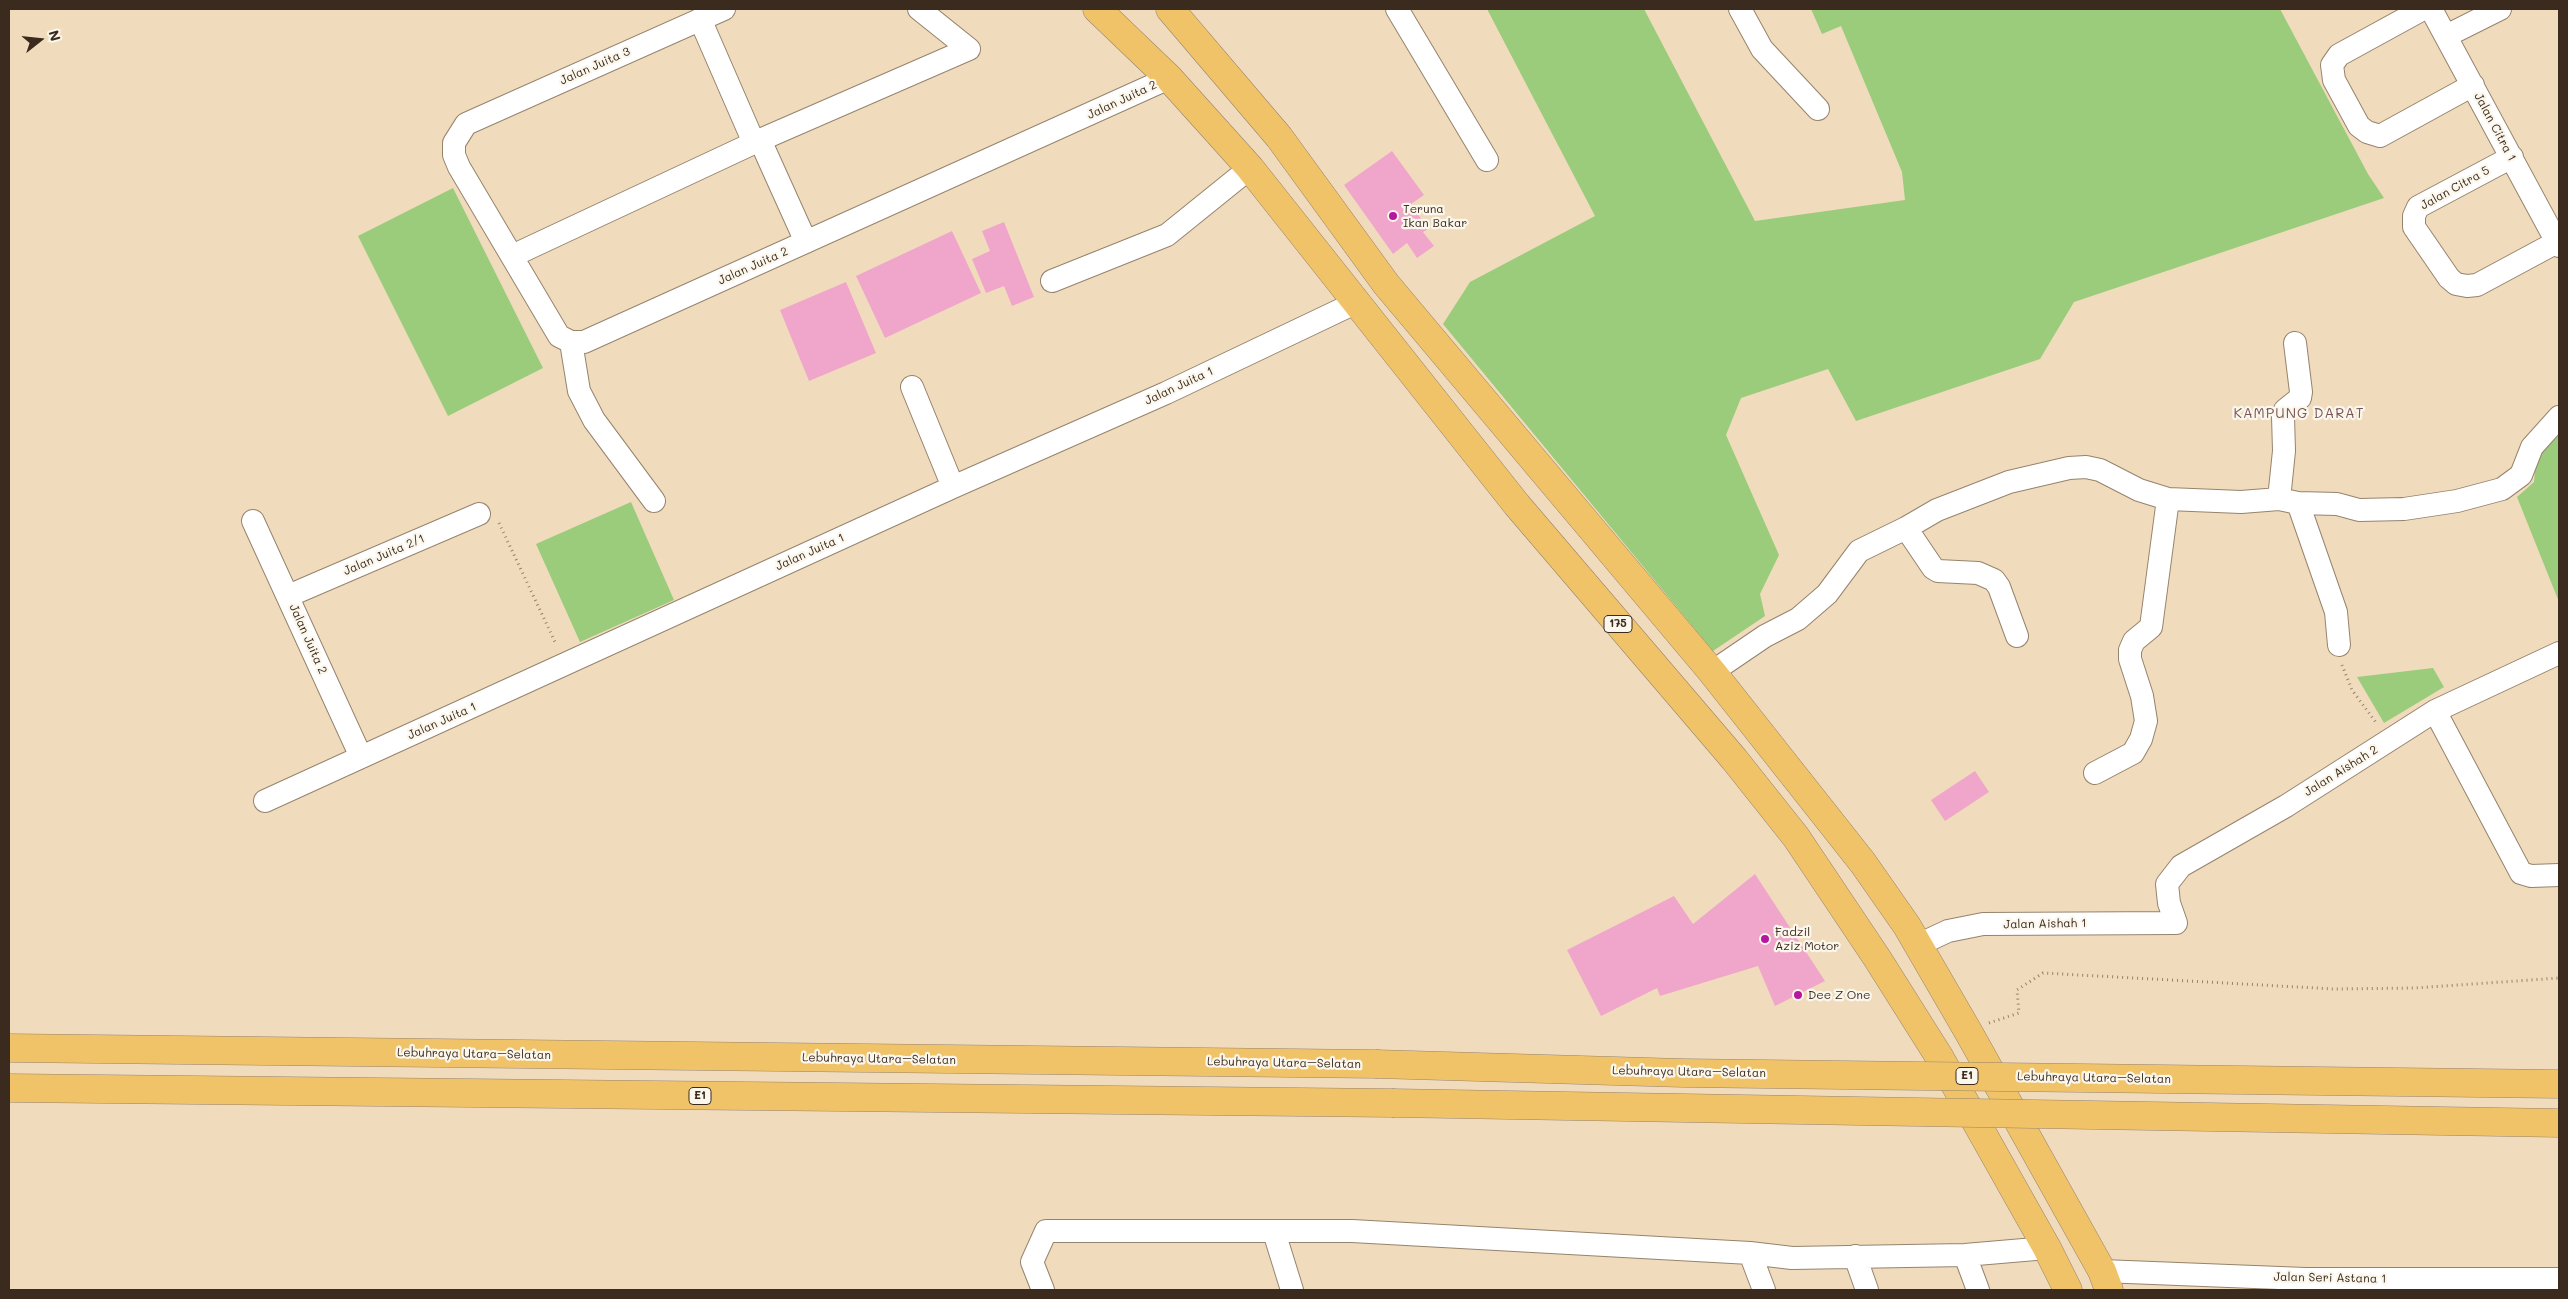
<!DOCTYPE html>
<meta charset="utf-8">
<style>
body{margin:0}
#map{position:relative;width:2568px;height:1299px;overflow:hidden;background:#f0dcbc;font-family:Mali,sans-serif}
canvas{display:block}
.frame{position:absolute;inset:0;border:10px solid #3b2a1e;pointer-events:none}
.north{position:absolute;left:15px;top:15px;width:50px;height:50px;-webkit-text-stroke:4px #fbf7ec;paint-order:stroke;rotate:74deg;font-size:14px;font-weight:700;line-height:20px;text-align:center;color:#3b2a1e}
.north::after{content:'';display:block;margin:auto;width:18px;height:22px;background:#3b2a1e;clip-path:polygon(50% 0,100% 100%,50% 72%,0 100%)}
</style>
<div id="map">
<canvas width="2568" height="1299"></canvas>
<div class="frame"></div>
<div class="north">N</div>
</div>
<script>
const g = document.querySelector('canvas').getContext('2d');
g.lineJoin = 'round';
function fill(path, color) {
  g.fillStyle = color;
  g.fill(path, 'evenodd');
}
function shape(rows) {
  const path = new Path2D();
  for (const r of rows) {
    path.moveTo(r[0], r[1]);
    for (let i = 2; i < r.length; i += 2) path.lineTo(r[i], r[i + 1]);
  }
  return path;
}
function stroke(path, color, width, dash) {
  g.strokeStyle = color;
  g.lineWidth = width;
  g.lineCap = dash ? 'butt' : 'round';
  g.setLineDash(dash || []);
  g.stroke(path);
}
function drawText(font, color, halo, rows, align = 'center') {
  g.font = font + ' Mali,sans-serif';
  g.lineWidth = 4.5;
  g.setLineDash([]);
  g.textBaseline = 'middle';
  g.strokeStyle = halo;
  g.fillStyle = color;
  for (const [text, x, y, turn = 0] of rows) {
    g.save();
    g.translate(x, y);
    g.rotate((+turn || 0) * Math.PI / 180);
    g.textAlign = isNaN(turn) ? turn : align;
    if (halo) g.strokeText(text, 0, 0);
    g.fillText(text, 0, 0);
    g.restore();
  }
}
fill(shape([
 [1487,9,1644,9,1755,221,1905,200,1902,172,1841,26,1822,34,1811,9,2280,9,2368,174,2384,198,2074,302,2040,359,1856,421,1828,369,1741,398,1726,435,1779,555,1760,594,1765,616,1713,651,1443,324,1470,282,1595,216],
 [453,188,543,368,448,416,358,236],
 [2559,436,2559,602,2517,497,2534,482,2537,447],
 [631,502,674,600,580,642,536,544],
 [2433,668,2444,687,2384,723,2357,677]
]), '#9acc7c');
fill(shape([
 [1392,151,1424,195,1411,204,1428,229,1423,232,1434,246,1417,258,1407,243,1393,254,1344,185],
 [1004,222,1034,297,1012,306,1004,286,986,293,972,259,990,251,982,231],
 [952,231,981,293,885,338,856,276],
 [846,282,876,353,809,381,780,310],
 [1975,771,1989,792,1945,821,1931,800],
 [1755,874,1825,981,1775,1006,1758,966,1660,996,1657,988,1601,1016,1567,950,1674,896,1693,924]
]), '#f0a6ca');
const minor = shape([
 [724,9,466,124,454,143,454,155,459,167,559,336,571,342,584,342,1169,78],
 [1397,9,1487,160],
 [1740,9,1762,49,1818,109],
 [2423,9,2339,55,2332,65,2334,80,2359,126,2367,132,2380,136,2473,85],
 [2431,9,2559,246],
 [700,19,754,143],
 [2446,36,2500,9],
 [760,140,806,242],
 [2512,157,2418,207,2414,216,2414,227,2449,278,2456,284,2467,286,2477,285,2557,242],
 [512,256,760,140,969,49,919,9],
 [1052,281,1167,235,1250,168],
 [571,342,579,391,594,420,654,501],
 [912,387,953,487],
 [2279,499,2284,451,2283,416,2285,410,2300,398,2301,392,2295,343],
 [2298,503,2336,612,2339,645],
 [253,521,361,757],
 [1906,528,1933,568,1938,571,1978,573,1994,580,1999,587,2017,636],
 [288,596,479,514],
 [1712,672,1765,636,1798,619,1827,594,1859,551,1906,528,1937,510,2009,482,2069,468,2086,467,2100,470,2139,490,2168,499,2241,502,2279,499,2298,503,2337,504,2359,510,2404,509,2457,501,2502,489,2521,475,2532,447,2559,417],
 [2435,711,2521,873,2531,876,2559,875],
 [2095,773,2133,753,2141,739,2146,721,2142,696,2130,659,2130,650,2134,641,2151,627,2168,499],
 [265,801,953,487,1166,393,1355,303],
 [1918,945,1948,931,1983,924,2176,923,2169,903,2167,884,2181,866,2286,806,2435,711,2559,653],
 [1274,1232,1292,1290],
 [1750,1253,1764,1290],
 [1965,1255,1978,1290],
 [1855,1256,1867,1290],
 [2102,1271,2305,1279,2559,1279],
 [1043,1290,1032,1262,1046,1231,1352,1231,1750,1253,1792,1258,1965,1255,2047,1248]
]);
const highway = shape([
 [1097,9,1169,78,1250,168,1517,505,1734,759,1796,837,1877,958,1940,1058,2047,1248,2068,1290],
 [1170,9,1279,137,1386,284,1712,672,1863,863,1907,926,1969,1033,2102,1271,2109,1290],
 [9,1048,1376,1064],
 [9,1088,1392,1103]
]);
stroke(minor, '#96836d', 24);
stroke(highway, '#96836d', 29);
stroke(shape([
 [499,523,556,644],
 [2342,665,2352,690,2377,724],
 [1989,1023,2019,1013,2017,990,2043,973,2334,989,2415,988,2559,978]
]), '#96836d', 3, [1, 4]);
stroke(minor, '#fff', 22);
stroke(highway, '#f1c369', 28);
const highwayBridge = shape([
 [1376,1064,1683,1073,2558,1084],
 [1392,1103,2559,1123]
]);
stroke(highwayBridge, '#96836d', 29, []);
stroke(highwayBridge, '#f1c369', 28);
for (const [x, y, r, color] of [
 [1393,216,5,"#b5179e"],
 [1765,939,5,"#b5179e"],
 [1798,995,5,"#b5179e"]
]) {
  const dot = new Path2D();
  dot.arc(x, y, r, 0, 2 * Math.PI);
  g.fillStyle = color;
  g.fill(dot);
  stroke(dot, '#fbf7ec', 2);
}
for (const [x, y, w] of [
 [1618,624,28],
 [1967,1076,22],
 [700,1096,22]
]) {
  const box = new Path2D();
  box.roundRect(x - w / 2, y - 8.5, w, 17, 4);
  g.fillStyle = '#fbf7ec';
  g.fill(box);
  stroke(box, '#3b2a1e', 1);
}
drawText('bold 11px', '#3b2a1e', null, [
 ["175",1618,624],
 ["E1",1967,1076],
 ["E1",700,1096]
]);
drawText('12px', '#3b2a1e', '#fbf7ec', [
 ["Jalan Juita 3",595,66,-24],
 ["Jalan Juita 2",1122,100,-25],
 ["Jalan Citra 1",2495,127,62],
 ["Jalan Citra 5",2455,188,-29],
 ["Jalan Juita 2",753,266,-24],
 ["Jalan Juita 1",1179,386,-25],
 ["Jalan Juita 1",810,552,-24],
 ["Jalan Juita 2/1",384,555,-23],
 ["Jalan Juita 2",308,639,66],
 ["Jalan Juita 1",442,721,-24],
 ["Jalan Aishah 2",2341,771,-32],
 ["Jalan Aishah 1",2045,924,-1],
 ["Lebuhraya Utara–Selatan",474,1054,1],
 ["Lebuhraya Utara–Selatan",879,1059,1],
 ["Lebuhraya Utara–Selatan",1284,1063,1],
 ["Lebuhraya Utara–Selatan",1689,1072,1],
 ["Lebuhraya Utara–Selatan",2094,1078,1],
 ["Jalan Seri Astana 1",2330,1278,1]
]);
drawText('12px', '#3b2a1e', '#fbf7ec', [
 ["Teruna",1403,209],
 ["Ikan Bakar",1403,223],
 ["Fadzil",1775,932],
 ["Aziz Motor",1775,946],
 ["Dee Z One",1808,995]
], 'left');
g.letterSpacing = '1px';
drawText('14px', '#7a555a', '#fbf7ec', [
 ["KAMPUNG DARAT",2299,414]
]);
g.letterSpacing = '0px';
</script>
